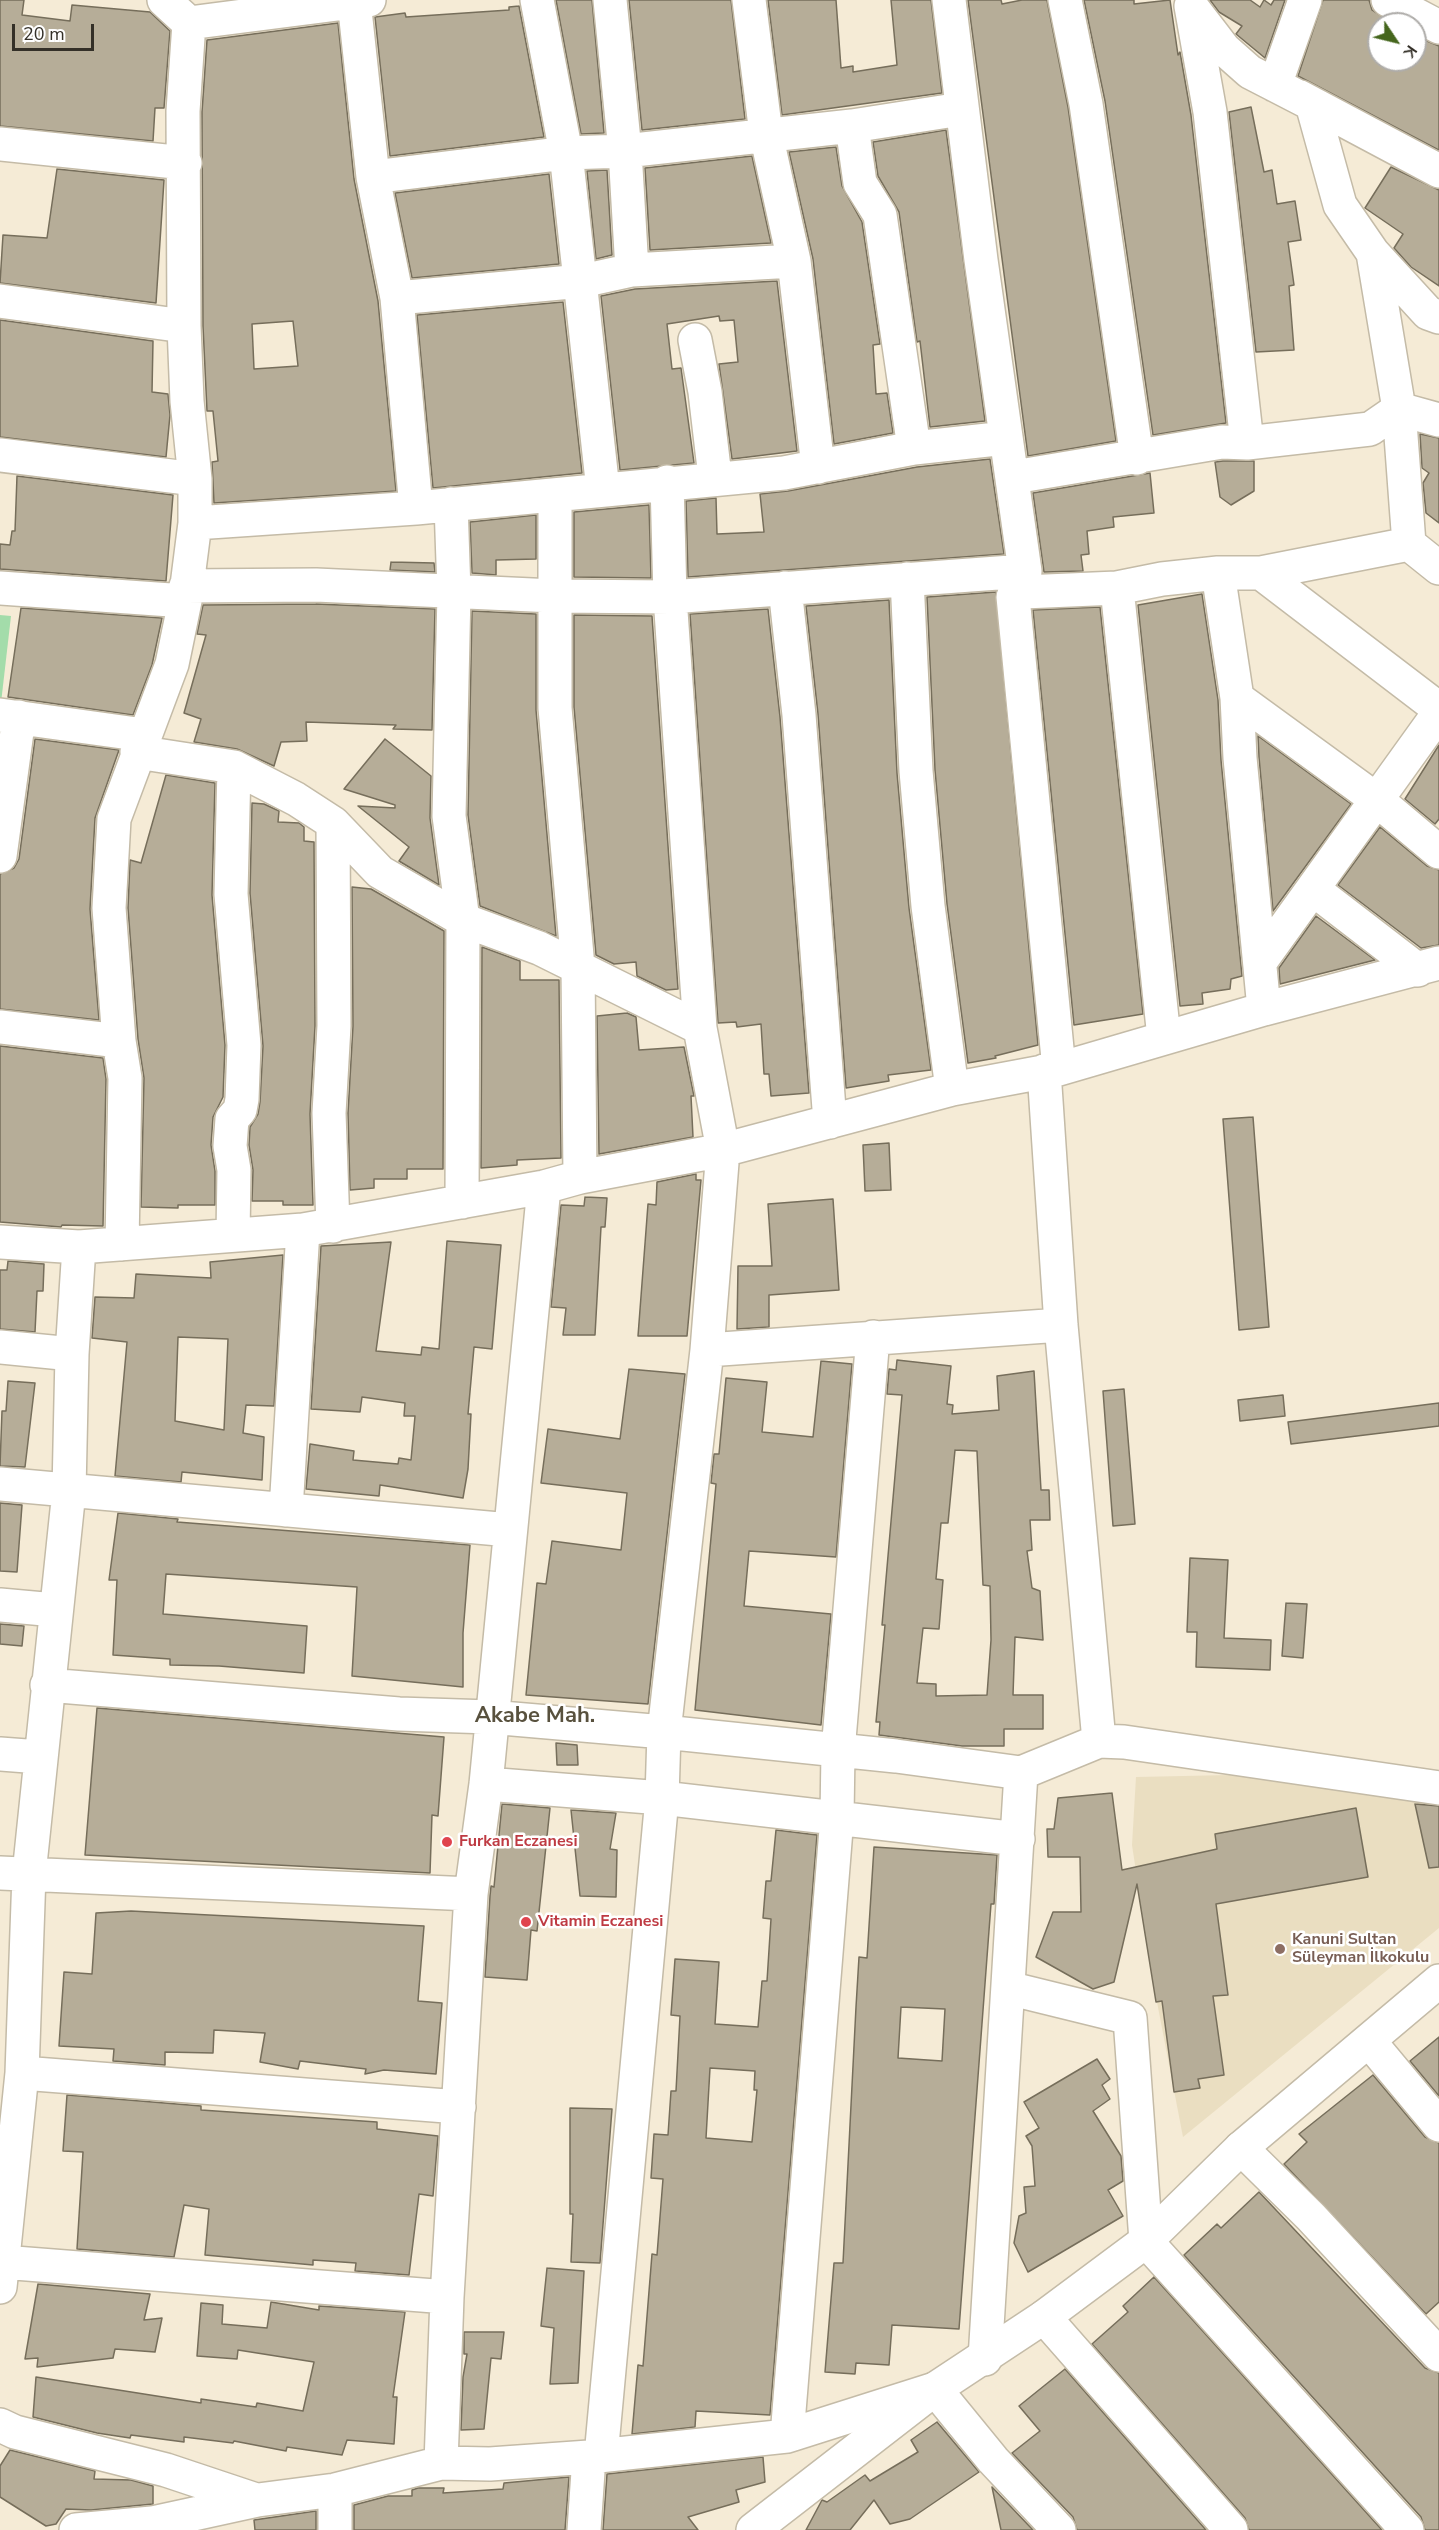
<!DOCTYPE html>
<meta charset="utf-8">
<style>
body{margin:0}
#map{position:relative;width:1439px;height:2530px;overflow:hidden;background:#f5ebd6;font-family:"Nunito Sans",sans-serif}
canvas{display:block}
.north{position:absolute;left:1367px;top:12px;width:60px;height:60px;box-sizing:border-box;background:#fff;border:2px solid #aeaca9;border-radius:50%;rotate:125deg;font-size:16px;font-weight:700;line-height:24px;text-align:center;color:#343028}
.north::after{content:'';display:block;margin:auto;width:21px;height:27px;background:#45661d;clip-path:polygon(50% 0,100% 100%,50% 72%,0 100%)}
.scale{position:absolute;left:12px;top:24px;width:82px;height:27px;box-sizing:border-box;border:3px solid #343028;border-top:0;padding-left:8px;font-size:18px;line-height:21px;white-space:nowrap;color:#343028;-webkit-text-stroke:4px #fff;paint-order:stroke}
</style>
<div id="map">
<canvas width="1439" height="2530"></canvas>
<div class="north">K</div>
<div class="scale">20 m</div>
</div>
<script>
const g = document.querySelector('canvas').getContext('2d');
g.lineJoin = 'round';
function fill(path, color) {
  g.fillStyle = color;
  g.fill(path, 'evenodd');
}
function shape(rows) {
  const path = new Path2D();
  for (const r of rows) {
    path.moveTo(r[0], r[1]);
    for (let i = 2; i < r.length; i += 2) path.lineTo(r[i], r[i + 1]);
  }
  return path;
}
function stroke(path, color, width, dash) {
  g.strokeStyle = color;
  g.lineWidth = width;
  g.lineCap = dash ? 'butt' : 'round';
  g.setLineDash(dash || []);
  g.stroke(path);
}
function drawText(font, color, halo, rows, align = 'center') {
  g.font = font + ' "Nunito Sans",sans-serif';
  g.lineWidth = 5;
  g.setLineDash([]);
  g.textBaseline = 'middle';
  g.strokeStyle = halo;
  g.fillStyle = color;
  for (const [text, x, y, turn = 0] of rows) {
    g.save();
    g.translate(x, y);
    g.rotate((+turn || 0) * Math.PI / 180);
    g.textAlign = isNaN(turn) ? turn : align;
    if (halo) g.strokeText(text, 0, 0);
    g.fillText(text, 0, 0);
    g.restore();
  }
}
fill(shape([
 [1324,1773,1439,1792,1439,1928,1183,2137,1151,1971,1132,1845,1136,1777]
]), '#eadec1');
fill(shape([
 [0,615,11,616,1,703,0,703]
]), '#a3dcaa');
const building = shape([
 [0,0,24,0,22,15,70,21,72,5,150,12,170,31,164,108,155,108,153,141,0,126,0,0],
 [556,0,592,0,604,133,581,134,556,0],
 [629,0,731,0,745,119,642,130,629,0],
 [768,0,836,0,841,68,853,66,853,72,897,65,891,0,931,0,942,93,782,115,768,0],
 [968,0,1001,0,1002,4,1022,0,1047,0,1068,107,1116,441,1028,456,968,0],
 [1084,0,1134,0,1134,4,1170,0,1178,55,1180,52,1191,115,1226,423,1153,435,1105,101,1084,0],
 [1210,0,1250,0,1260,7,1264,0,1271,5,1274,0,1285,0,1265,58,1236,34,1242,26,1219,12,1210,0],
 [1323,0,1369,0,1372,10,1393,24,1379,24,1379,60,1415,60,1415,36,1439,46,1439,150,1298,76,1323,0],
 [519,6,544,137,390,156,375,17,405,13,406,17,509,10,509,7,519,6],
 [338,23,354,179,378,301,396,491,214,503,212,462,218,461,213,411,207,411,203,326,202,112,207,40,338,23],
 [293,321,298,366,254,369,252,324,293,321],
 [1251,107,1264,172,1272,170,1277,204,1295,201,1301,240,1288,242,1294,285,1289,286,1294,350,1256,352,1229,112,1251,107],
 [946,130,985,421,930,427,920,341,917,342,899,212,878,176,873,142,946,130],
 [836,147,842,186,862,222,880,344,873,345,876,394,887,393,893,433,834,444,813,259,789,152,836,147],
 [752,156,771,243,650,250,645,168,752,156],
 [1391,167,1439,190,1439,286,1411,267,1394,248,1403,234,1365,208,1391,167],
 [57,169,164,180,156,303,0,283,3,235,47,238,57,169],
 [607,170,612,255,596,259,587,171,607,170],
 [549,174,559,264,412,278,395,193,549,174],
 [777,281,797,451,732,459,719,364,738,362,734,320,720,321,719,316,667,324,672,369,681,368,694,463,620,470,601,296,635,289,777,281],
 [563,302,582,473,433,488,417,315,563,302],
 [0,320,153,341,152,392,168,394,170,415,166,457,0,437,0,320],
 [1420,434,1439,438,1439,523,1426,513,1423,483,1429,473,1422,468,1420,434],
 [990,459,1004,554,688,577,686,501,716,498,717,534,764,532,760,494,788,491,917,467,990,459],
 [1223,461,1254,461,1254,491,1231,505,1220,497,1215,462,1223,461],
 [1150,473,1154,513,1113,517,1114,527,1087,531,1089,554,1081,555,1083,571,1044,572,1033,493,1150,473],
 [17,476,173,495,166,581,0,569,0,544,10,545,12,531,15,531,17,476],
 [649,505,651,578,574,577,574,512,649,505],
 [536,515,536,559,496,560,496,575,472,573,470,522,536,515],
 [391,562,434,563,435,572,390,570,391,562],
 [996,592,1038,1045,995,1056,996,1058,968,1063,947,904,935,770,927,597,996,592],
 [1202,594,1218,700,1221,760,1242,976,1231,979,1230,989,1202,993,1203,1004,1180,1006,1138,605,1202,594],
 [889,600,897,773,909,908,931,1070,888,1075,889,1081,846,1088,818,714,806,606,889,600],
 [316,604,435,609,432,730,393,729,396,725,306,722,307,741,281,742,274,766,237,749,194,742,201,719,184,713,206,635,197,634,203,605,316,604],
 [1100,607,1143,1014,1074,1025,1033,610,1100,607],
 [21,608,162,618,152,665,133,715,8,697,21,608],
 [768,609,780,717,809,1093,771,1096,769,1074,764,1074,761,1024,737,1027,736,1022,718,1023,690,614,768,609],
 [472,611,536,614,536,710,556,936,480,906,468,815,472,611],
 [574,615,652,616,678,989,666,990,637,976,636,962,614,964,596,955,574,707,574,615],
 [1258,736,1351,804,1273,911,1259,757,1258,736],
 [35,739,119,750,95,818,90,909,99,1020,0,1009,0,874,14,868,19,859,35,739],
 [385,739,431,776,430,818,439,885,399,861,409,847,358,806,395,808,395,805,344,789,385,739],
 [1439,745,1439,819,1435,824,1405,799,1439,745],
 [166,775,215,783,212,895,225,1045,223,1097,213,1117,211,1145,215,1171,215,1205,178,1205,178,1208,141,1207,144,1078,138,1039,128,908,130,860,141,863,166,775],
 [252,803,264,804,279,811,278,822,299,823,304,827,304,841,314,842,315,1026,310,1114,313,1205,283,1205,283,1201,252,1201,253,1170,249,1145,250,1127,258,1114,260,1102,263,1046,250,893,252,803],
 [1380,827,1427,866,1439,870,1439,945,1421,948,1338,885,1380,827],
 [352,887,371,889,444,931,443,1169,407,1169,407,1179,374,1179,374,1188,350,1190,348,1113,353,1026,352,887],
 [1316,916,1375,960,1280,984,1279,968,1316,916],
 [482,947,520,961,520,980,559,980,561,1158,517,1160,517,1165,481,1168,482,947],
 [627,1013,636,1017,639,1050,684,1047,694,1096,691,1096,693,1137,599,1154,597,1016,627,1013],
 [0,1046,103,1058,106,1079,103,1226,62,1225,61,1227,0,1222,0,1046],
 [1253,1117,1269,1327,1239,1330,1223,1119,1253,1117],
 [889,1143,891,1190,865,1191,863,1145,889,1143],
 [696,1174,696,1180,701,1180,687,1336,638,1336,648,1204,656,1205,657,1182,696,1174],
 [585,1197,607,1198,605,1227,601,1227,595,1335,563,1335,566,1308,551,1307,561,1205,584,1206,585,1197],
 [833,1199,839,1290,769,1295,769,1327,737,1329,738,1266,772,1266,768,1204,833,1199],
 [447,1241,501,1245,492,1349,474,1347,468,1414,471,1414,468,1469,463,1498,380,1485,379,1496,306,1489,310,1444,354,1451,353,1460,398,1464,399,1458,411,1460,415,1416,404,1416,405,1403,362,1397,360,1412,311,1409,321,1246,391,1242,376,1351,421,1355,422,1347,439,1349,447,1241],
 [283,1255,274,1406,246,1405,243,1433,264,1437,262,1480,182,1472,181,1482,115,1476,127,1342,92,1338,95,1297,134,1298,136,1274,211,1278,210,1262,283,1255],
 [178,1337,228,1339,224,1430,175,1421,178,1337],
 [8,1261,44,1264,43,1291,37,1291,35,1332,0,1329,0,1270,7,1270,8,1261],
 [897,1360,951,1366,947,1404,953,1405,952,1414,999,1410,997,1376,1034,1371,1041,1490,1049,1490,1050,1520,1030,1520,1032,1550,1027,1551,1032,1588,1040,1591,1043,1640,1015,1637,1013,1695,1043,1695,1043,1729,1004,1729,1004,1746,962,1746,879,1735,880,1722,876,1722,885,1625,882,1625,902,1395,887,1394,889,1369,896,1370,897,1360],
 [955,1450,977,1451,983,1585,990,1586,991,1640,987,1695,936,1696,936,1684,917,1683,923,1628,939,1629,943,1580,936,1579,941,1523,948,1523,955,1450],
 [821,1361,852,1364,836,1557,749,1551,744,1606,831,1614,821,1725,695,1710,716,1484,711,1483,714,1454,719,1454,726,1378,767,1382,762,1432,813,1437,821,1361],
 [629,1369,685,1374,648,1704,526,1695,537,1583,546,1584,552,1541,621,1550,627,1493,541,1483,548,1429,620,1439,629,1369],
 [8,1381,35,1383,25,1467,0,1466,2,1411,6,1411,8,1381],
 [1124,1389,1135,1524,1113,1526,1103,1391,1124,1389],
 [1283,1395,1285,1416,1240,1421,1238,1400,1283,1395],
 [1439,1403,1439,1426,1291,1444,1288,1422,1439,1403],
 [0,1503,22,1505,17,1572,0,1571,0,1503],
 [118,1513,178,1519,177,1522,470,1545,463,1633,463,1687,352,1676,357,1587,166,1574,163,1614,307,1626,304,1673,219,1666,170,1665,170,1659,113,1655,117,1580,109,1580,118,1513],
 [1190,1558,1228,1560,1224,1638,1271,1640,1270,1670,1196,1667,1197,1632,1187,1632,1190,1558],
 [1286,1603,1307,1604,1303,1658,1282,1656,1286,1603],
 [0,1624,24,1626,22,1646,0,1644,0,1624],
 [97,1708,444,1737,438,1816,432,1815,430,1873,85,1855,97,1708],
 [556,1743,577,1745,578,1765,557,1765,556,1743],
 [1112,1793,1122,1870,1217,1849,1215,1834,1356,1808,1368,1877,1216,1904,1228,1995,1213,1996,1224,2075,1198,2079,1200,2088,1174,2092,1162,2001,1156,2002,1137,1884,1114,1982,1093,1989,1036,1957,1053,1912,1081,1912,1080,1857,1048,1857,1047,1829,1054,1829,1058,1798,1112,1793],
 [502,1804,550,1808,537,1931,531,1930,527,1980,485,1977,490,1896,491,1886,494,1887,502,1804],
 [1415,1804,1439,1806,1439,1867,1429,1868,1415,1804],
 [571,1810,616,1813,610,1849,617,1850,616,1897,580,1896,571,1810],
 [776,1830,817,1835,770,2415,696,2411,695,2427,632,2434,638,2365,643,2366,652,2254,657,2255,663,2179,651,2178,654,2134,668,2135,671,2091,676,2091,680,2016,671,2015,675,1959,719,1962,715,2024,758,2027,762,1981,767,1981,771,1919,763,1918,766,1881,771,1881,776,1830],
 [710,2068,755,2071,754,2090,757,2090,752,2142,706,2138,710,2068],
 [874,1847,997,1855,994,1904,991,1904,959,2329,892,2325,889,2365,856,2363,855,2374,825,2372,834,2263,843,2263,856,2007,859,1957,867,1958,874,1847],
 [901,2007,945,2009,942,2061,898,2058,901,2007],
 [131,1911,424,1926,418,2001,442,2003,436,2074,384,2070,365,2074,366,2069,300,2061,298,2069,260,2062,265,2033,214,2030,213,2053,165,2052,165,2065,113,2061,114,2049,59,2046,64,1972,92,1974,96,1913,131,1911],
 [1439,2037,1439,2096,1410,2061,1439,2037],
 [1097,2059,1110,2079,1102,2085,1110,2099,1093,2111,1121,2156,1123,2181,1108,2190,1123,2216,1028,2272,1014,2243,1019,2216,1026,2213,1024,2187,1035,2186,1032,2146,1026,2136,1039,2128,1024,2102,1097,2059],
 [1373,2075,1425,2137,1439,2143,1439,2302,1426,2314,1284,2164,1307,2142,1299,2134,1373,2075],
 [67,2095,201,2106,201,2110,377,2122,377,2129,438,2136,433,2196,419,2194,409,2275,355,2271,356,2263,313,2260,313,2265,205,2255,209,2209,184,2205,174,2257,77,2249,83,2152,63,2151,67,2095],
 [570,2108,612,2109,600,2263,571,2262,573,2214,570,2214,570,2108],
 [1259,2192,1425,2368,1439,2373,1439,2530,1425,2530,1421,2517,1184,2255,1217,2224,1221,2228,1259,2192],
 [547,2268,584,2271,578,2383,550,2384,554,2328,541,2326,547,2268],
 [1154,2277,1382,2530,1249,2530,1245,2518,1092,2344,1128,2312,1123,2306,1154,2277],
 [38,2284,150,2294,144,2320,162,2318,155,2352,115,2349,113,2358,37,2367,38,2358,25,2359,38,2284],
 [271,2302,319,2310,319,2306,405,2312,393,2397,397,2397,394,2444,347,2440,342,2455,287,2447,286,2451,234,2441,233,2443,184,2437,184,2442,131,2435,130,2438,97,2433,33,2417,36,2377,201,2403,201,2399,256,2407,257,2403,303,2411,314,2362,238,2350,237,2359,197,2356,201,2303,223,2305,222,2324,267,2328,271,2302],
 [464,2332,504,2332,501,2359,491,2358,484,2429,461,2430,463,2377,467,2354,464,2354,464,2332],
 [1065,2369,1206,2530,1077,2530,1073,2517,1012,2453,1040,2431,1019,2406,1065,2369],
 [937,2422,979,2472,910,2519,890,2524,874,2500,850,2530,806,2530,822,2500,827,2502,865,2475,870,2481,918,2452,911,2440,937,2422],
 [10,2450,95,2471,94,2479,131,2480,153,2486,153,2504,91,2510,66,2509,56,2524,46,2526,0,2497,0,2466,10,2450],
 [763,2457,765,2482,736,2490,739,2502,688,2517,698,2530,603,2530,607,2474,763,2457],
 [569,2477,565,2530,354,2530,354,2505,388,2496,412,2496,412,2490,418,2488,444,2488,443,2493,503,2489,504,2483,569,2477],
 [992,2487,1033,2530,1001,2530,992,2487],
 [316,2511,316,2530,255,2530,254,2520,316,2511]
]);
fill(building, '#b6ad98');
stroke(building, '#766e5b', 1.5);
const minor = shape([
 [537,0,566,153,603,490],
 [610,0,625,151,632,270],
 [749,0,766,134,794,261,818,467],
 [949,0,981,260,1025,571,1023,592,1013,597,1059,1069],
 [1065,0,1086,104,1137,458],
 [1388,0,1439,27],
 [354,1,373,177,397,298,416,508],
 [1191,6,1210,112,1247,443],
 [1194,10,1224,49,1250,72,1312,104,1340,205,1373,253,1428,313,1439,317],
 [189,23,369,0],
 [1275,85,1305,0],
 [1300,97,1439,171],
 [852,126,860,183,880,215,914,448],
 [0,144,185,163],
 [373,177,566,153,625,151,852,126,961,109],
 [1373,253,1399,409,1409,544],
 [397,298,582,281,632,270,794,261],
 [0,301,184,326],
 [695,340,705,392,715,477],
 [0,455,195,479],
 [1014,477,1222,442,1247,443,1370,429,1399,409,1439,420],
 [555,495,555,708,578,967,580,1177],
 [451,504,454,592,449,816,463,920,462,1202],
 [195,523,416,508,784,473,914,448,1006,438],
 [1218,573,1237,698,1240,758,1264,1009],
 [1261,573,1439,709],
 [907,579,916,771,928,906,952,1089],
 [186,586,316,585,554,596,670,597,1025,571],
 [0,588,185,601],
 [785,588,799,715,830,1122],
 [1117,588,1164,1038],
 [1023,592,1117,588,1162,579,1218,573,1261,573,1409,544,1439,568],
 [1237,698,1377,800,1439,852],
 [0,715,144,735],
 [137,752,234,767,296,799,333,823,380,872,463,920,539,948,700,1028],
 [333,823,334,1026,329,1113,333,1226],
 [0,856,19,717],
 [1314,890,1418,970],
 [1260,962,1439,713],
 [0,1027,119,1041],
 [1044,1071,1061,1325,1099,1741],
 [233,1235,234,1170,230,1146,232,1119,240,1110,242,1099,244,1045,231,894,234,767],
 [0,1242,79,1247,303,1230,544,1187,580,1177,723,1150,952,1089,1059,1069,1264,1009,1439,963],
 [122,1244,125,1078,119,1041,109,908,114,819,172,664,185,601,195,523,195,479,187,401,184,326,183,111,189,23,164,0],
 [0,1347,72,1354],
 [707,1350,1061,1325],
 [0,1484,510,1530],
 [286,1510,303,1230],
 [0,1605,55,1610],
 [47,1685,399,1714,490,1717,664,1732,896,1756,1021,1773,1099,1741,1124,1742,1439,1788],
 [0,1754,40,1757],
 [486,1784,662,1798,1018,1839],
 [0,1873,471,1894],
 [1008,1988,1130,2018,1146,2241,1407,2530],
 [1369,2041,1439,2125],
 [22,2073,459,2107],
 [1241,2148,1311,2217,1439,2355],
 [2,2262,447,2297],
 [0,2287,22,2073,29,1874,69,1491,72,1354,79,1247],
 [1044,2317,1231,2530],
 [985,2359,1021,1773],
 [0,2425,15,2432,166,2470,256,2500],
 [787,2436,837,1817,838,1751,873,1337],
 [601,2456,662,1798,664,1732,707,1350,723,1150,700,1028,670,597,667,482],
 [441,2463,447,2297,471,1894,486,1784,544,1187],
 [335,2490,335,2530],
 [76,2530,152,2523,258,2500,335,2490,441,2463,490,2464,589,2457,787,2436,935,2389,993,2460,1059,2530],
 [584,2530,589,2457]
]);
const major = shape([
 [753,2530,935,2389,1044,2317,1146,2241,1241,2148,1439,1981]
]);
stroke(minor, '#c4bba7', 36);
stroke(major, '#c4bba7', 36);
stroke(minor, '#fff', 33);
stroke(major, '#fff', 33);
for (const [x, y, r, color] of [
 [447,1842,6,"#e0444e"],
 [526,1922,6,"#e0444e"],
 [1280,1949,6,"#8d6e63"]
]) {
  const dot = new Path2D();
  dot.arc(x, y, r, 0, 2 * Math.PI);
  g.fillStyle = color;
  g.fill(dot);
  stroke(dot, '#fff', 2);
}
drawText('bold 16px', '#be3a42', '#fff', [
 ["Furkan Eczanesi",459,1842],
 ["Vitamin Eczanesi",538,1922]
], 'left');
drawText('bold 16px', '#785e54', '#fff', [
 ["Kanuni Sultan",1292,1940],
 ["Süleyman İlkokulu",1292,1958]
], 'left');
drawText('bold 22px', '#58513e', '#fff', [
 ["Akabe Mah.",535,1717]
]);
</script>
